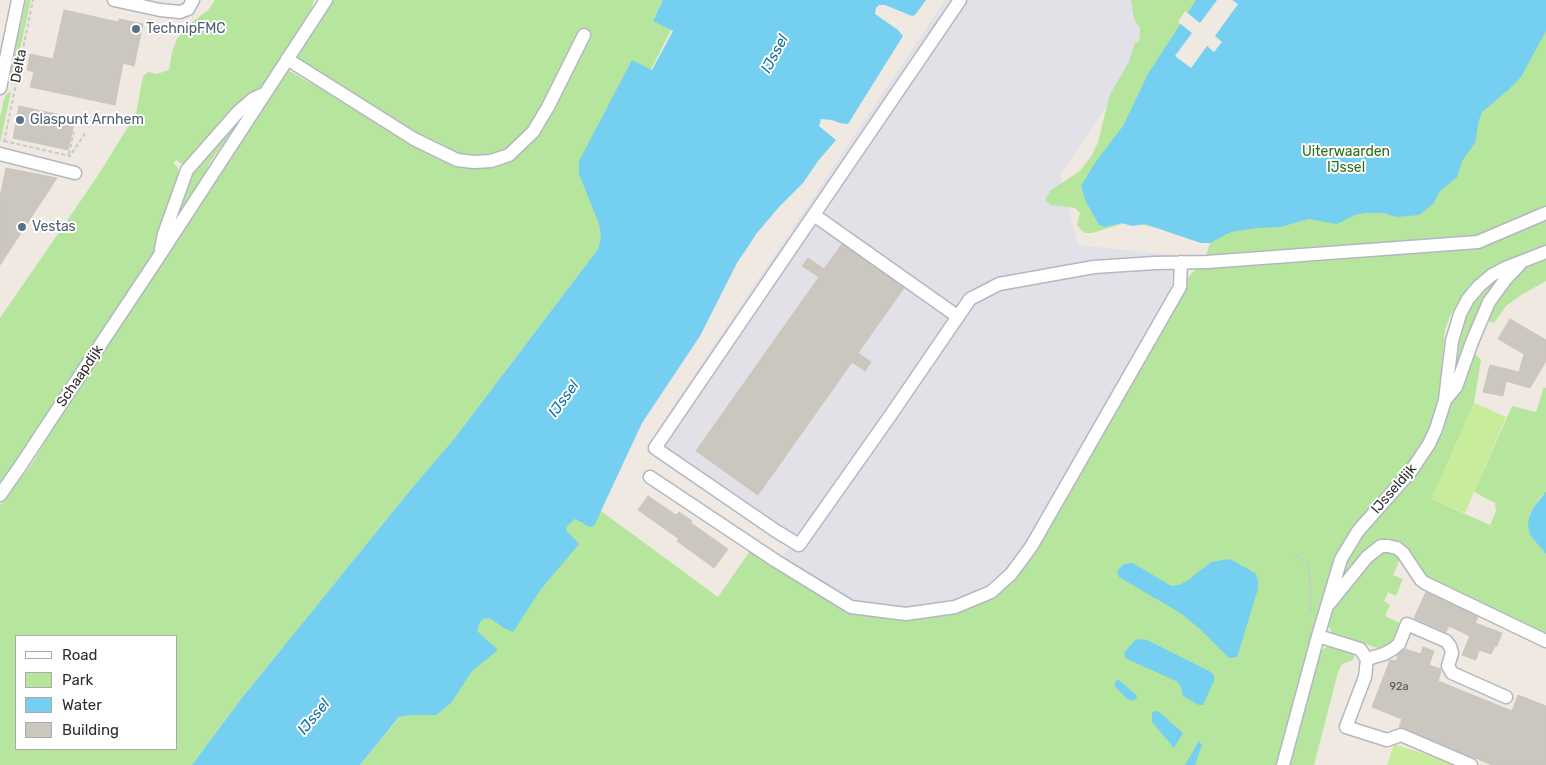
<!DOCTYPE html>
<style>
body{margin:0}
#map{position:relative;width:1546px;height:765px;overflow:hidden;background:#efe9e1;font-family:Rubik,sans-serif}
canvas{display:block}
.legend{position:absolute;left:15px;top:635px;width:162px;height:115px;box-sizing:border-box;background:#fff;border:1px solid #ababab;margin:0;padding:6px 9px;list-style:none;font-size:15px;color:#2e2e2e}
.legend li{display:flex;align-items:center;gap:10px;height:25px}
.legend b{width:25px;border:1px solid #ababab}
</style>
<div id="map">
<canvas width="1546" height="765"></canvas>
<ul class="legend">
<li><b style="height:6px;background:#fff"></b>Road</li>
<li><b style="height:14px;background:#b6e59e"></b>Park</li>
<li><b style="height:14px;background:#75cff0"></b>Water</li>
<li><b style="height:14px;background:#cbc7bf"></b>Building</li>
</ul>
</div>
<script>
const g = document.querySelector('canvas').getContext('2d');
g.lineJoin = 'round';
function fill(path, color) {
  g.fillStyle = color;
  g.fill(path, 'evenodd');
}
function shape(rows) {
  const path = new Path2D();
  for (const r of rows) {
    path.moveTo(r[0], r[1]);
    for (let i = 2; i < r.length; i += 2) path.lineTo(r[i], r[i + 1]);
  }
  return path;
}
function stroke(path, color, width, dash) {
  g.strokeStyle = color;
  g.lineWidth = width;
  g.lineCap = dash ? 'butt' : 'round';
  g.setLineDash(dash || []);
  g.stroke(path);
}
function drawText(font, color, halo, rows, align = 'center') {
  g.font = font + ' Rubik,sans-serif';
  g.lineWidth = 4;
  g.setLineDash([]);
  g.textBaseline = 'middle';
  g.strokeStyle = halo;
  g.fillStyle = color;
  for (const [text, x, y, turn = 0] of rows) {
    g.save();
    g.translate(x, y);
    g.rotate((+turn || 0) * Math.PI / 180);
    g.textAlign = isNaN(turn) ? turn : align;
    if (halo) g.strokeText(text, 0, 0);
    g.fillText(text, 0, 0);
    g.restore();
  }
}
fill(shape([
 [945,0,1178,0,1060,175,1078,245,1175,255,1170,296,1019,559,999,581,960,603,905,610,852,602,813,578,783,555,789,548,647,452,658,429]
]), '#e3e1e8');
fill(shape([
 [26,0,31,0,12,84,8,80],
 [215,0,314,0,310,14,259,90,185,166,176,160,173,163,178,168,179,185,151,258,3,482,0,484,0,318,97,177,136,114,143,76,148,72,157,74,169,70,172,52,177,39,184,29,209,9],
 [330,0,663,0,654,18,672,28,588,194,600,224,601,236,598,249,454,439,412,488,241,699,192,765,0,765,0,505,31,465,90,368,148,285,284,72,288,70,312,84,318,71,299,59,297,54],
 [16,636,176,636,176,749,16,749],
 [1131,0,1546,0,1546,246,1495,266,1478,278,1461,297,1450,316,1445,330,1440,385,1434,417,1427,433,1410,462,1355,525,1340,549,1329,576,1277,765,360,765,480,620,569,523,575,519,583,524,588,523,601,511,718,597,752,548,829,602,846,611,945,612,1009,581,1182,285,1197,267,1203,267,1210,243,1201,243,1157,228,1135,223,1125,223,1092,233,1085,233,1081,230,1077,225,1080,213,1075,208,1051,205,1045,200,1051,190,1080,171,1092,155,1098,142,1110,94,1129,62,1135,42,1139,42,1140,28,1134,19],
 [11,91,10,97,0,143,0,117,4,99,7,94],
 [248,110,210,162,201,182,167,234,188,176],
 [1546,257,1546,281,1521,295,1506,306,1494,323,1489,321,1486,317,1515,274,1530,264],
 [1501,275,1453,384,1458,333,1472,304,1487,286],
 [1473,351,1481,360,1474,403,1432,499,1490,525,1496,511,1495,503,1474,492,1512,406,1536,412,1544,387,1546,388,1546,491,1540,497,1529,517,1540,546,1546,554,1546,637,1430,580,1392,540,1384,539,1375,543,1340,580,1346,563,1361,536,1408,483,1435,447,1446,421,1450,404,1457,393],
 [1389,550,1401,557,1393,575,1403,579,1396,596,1388,592,1384,601,1390,605,1385,616,1402,624,1394,643,1380,649,1332,633,1327,622,1328,612,1379,553],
 [1335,645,1356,651,1353,660,1342,664,1338,672,1314,765,1290,765,1319,652,1328,646]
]), '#b6e59e');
fill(shape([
 [1474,403,1506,417,1465,513,1432,499],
 [1394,744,1458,765,1387,765]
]), '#c9ec9a');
fill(shape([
 [663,0,926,0,915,15,912,16,885,5,879,5,876,8,875,14,898,30,903,36,848,124,840,123,832,120,821,119,819,126,836,140,818,161,803,183,779,207,757,233,737,263,700,336,642,423,594,526,589,527,575,519,567,526,566,530,579,544,541,589,513,632,504,628,491,619,485,618,480,622,477,631,498,650,472,671,451,703,436,715,409,715,399,717,360,765,192,765,241,699,412,488,454,439,598,249,601,236,599,224,579,174,579,161,632,60,652,70,673,31,653,21],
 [1196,0,1546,0,1546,31,1521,77,1508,90,1482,112,1479,120,1475,143,1462,161,1457,177,1440,191,1434,203,1419,215,1396,217,1384,213,1365,213,1355,215,1337,224,1309,219,1280,227,1257,228,1231,232,1210,243,1201,243,1145,224,1132,226,1122,223,1106,227,1099,225,1085,200,1081,186,1095,163,1123,126,1148,74],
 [1546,491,1546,554,1530,535,1528,525,1529,517,1534,507],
 [1230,559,1255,573,1258,581,1258,589,1237,657,1229,658,1201,630,1182,614,1124,580,1119,577,1117,571,1124,564,1133,563,1171,586,1179,585,1187,581,1211,562],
 [1138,639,1147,640,1209,671,1214,675,1214,681,1203,705,1199,705,1183,696,1181,687,1178,682,1125,658,1124,653,1134,641],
 [1117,680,1119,680,1137,696,1136,699,1132,701,1126,698,1114,685],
 [1156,711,1158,711,1183,733,1174,748,1152,722,1152,713],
 [1199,741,1202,745,1195,765,1185,765]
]), '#75cff0');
fill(shape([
 [1217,0,1232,0,1238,4,1215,36,1222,42,1214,52,1207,46,1191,68,1175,56,1192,33,1178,22,1185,11,1200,23]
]), '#efe9e1');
const building = shape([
 [64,10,118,22,119,19,143,24,134,66,123,63,115,105,30,87,34,72,27,70,30,54,53,59,64,10],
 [19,106,75,118,68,150,13,138,19,106],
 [6,168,57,178,0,265,0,197,6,168],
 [842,244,904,288,858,353,871,362,865,371,852,362,758,495,696,451,819,277,802,266,808,258,824,269,842,244],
 [1510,319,1546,340,1546,361,1530,388,1506,381,1503,396,1483,392,1490,365,1519,372,1524,354,1498,339,1510,319],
 [648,496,676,515,679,512,692,521,691,523,728,549,714,568,677,541,679,539,638,510,648,496],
 [1426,592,1478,617,1475,623,1502,633,1497,646,1495,646,1491,654,1479,650,1476,660,1462,655,1470,636,1449,626,1446,632,1414,618,1426,592],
 [1423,647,1434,651,1429,665,1441,669,1441,671,1438,681,1512,711,1518,695,1546,706,1546,765,1492,765,1404,728,1399,727,1402,719,1372,707,1390,660,1396,661,1398,655,1405,649,1421,654,1423,647]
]);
fill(building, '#cbc7bf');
stroke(building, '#cbc5ba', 1);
const minor = shape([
 [114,0,160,10,180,12,188,9,193,0],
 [960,0,655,448,776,531,799,545,890,416,970,299,999,284,1094,267,1155,263,1207,262,1478,242,1546,213],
 [287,59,414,139,457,160,474,162,491,161,509,155,533,132,548,107,584,35],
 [0,88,18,0],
 [0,154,75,173],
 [814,215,957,316],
 [161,249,164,234,187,170,238,112,253,99,261,95],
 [1446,399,1456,387,1472,342,1489,302,1505,280,1520,264],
 [650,477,776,561,851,607,906,614,955,607,991,592,1011,574,1031,547,1180,287,1181,262],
 [0,495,21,465,65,398,156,261,326,0],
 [1329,604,1367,557,1381,546,1388,546,1397,548,1403,553,1421,580,1425,583,1546,641],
 [1318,636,1360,649,1367,659,1365,677,1346,727,1387,740,1401,735,1471,765],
 [1367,659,1384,654,1393,649,1399,644,1407,624,1446,641,1450,646,1452,653,1448,666,1452,673,1506,697],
 [1283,765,1318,636,1341,559,1358,531,1411,471,1429,444,1436,429,1445,400,1452,341,1460,314,1468,299,1479,286,1492,275,1505,268,1546,252]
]);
stroke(minor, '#b4b7c1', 15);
stroke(shape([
 [4,141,70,156,86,132],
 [4,142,33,0],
 [69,154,74,130],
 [1296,555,1307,564,1309,569,1311,614]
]), '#c9c9c9', 2, [4, 2.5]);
stroke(minor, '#fff', 12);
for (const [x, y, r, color] of [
 [136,29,5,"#5c6f8a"],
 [20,120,5,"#5c6f8a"],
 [22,227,5,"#5c6f8a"]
]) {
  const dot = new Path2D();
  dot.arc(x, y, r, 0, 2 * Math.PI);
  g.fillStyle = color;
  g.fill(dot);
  stroke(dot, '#fff', 2);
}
drawText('11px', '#555452', null, [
 ["92a",1399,687]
]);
drawText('14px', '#4e5e75', '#fff', [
 ["TechnipFMC",146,29],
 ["Glaspunt Arnhem",30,120],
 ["Vestas",32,227]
], 'left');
drawText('14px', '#2e2e2e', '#fff', [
 ["Delta",19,66,-79],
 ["Schaapdijk",80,376,-56],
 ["IJsseldijk",1394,489,-49]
]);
drawText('14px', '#2c6e1b', '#fff', [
 ["Uiterwaarden",1346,152],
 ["IJssel",1346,168]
]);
drawText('italic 15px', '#0d6fa3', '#fff', [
 ["IJssel",775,54,-62],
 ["IJssel",564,399,-54],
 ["IJssel",314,717,-51]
]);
</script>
